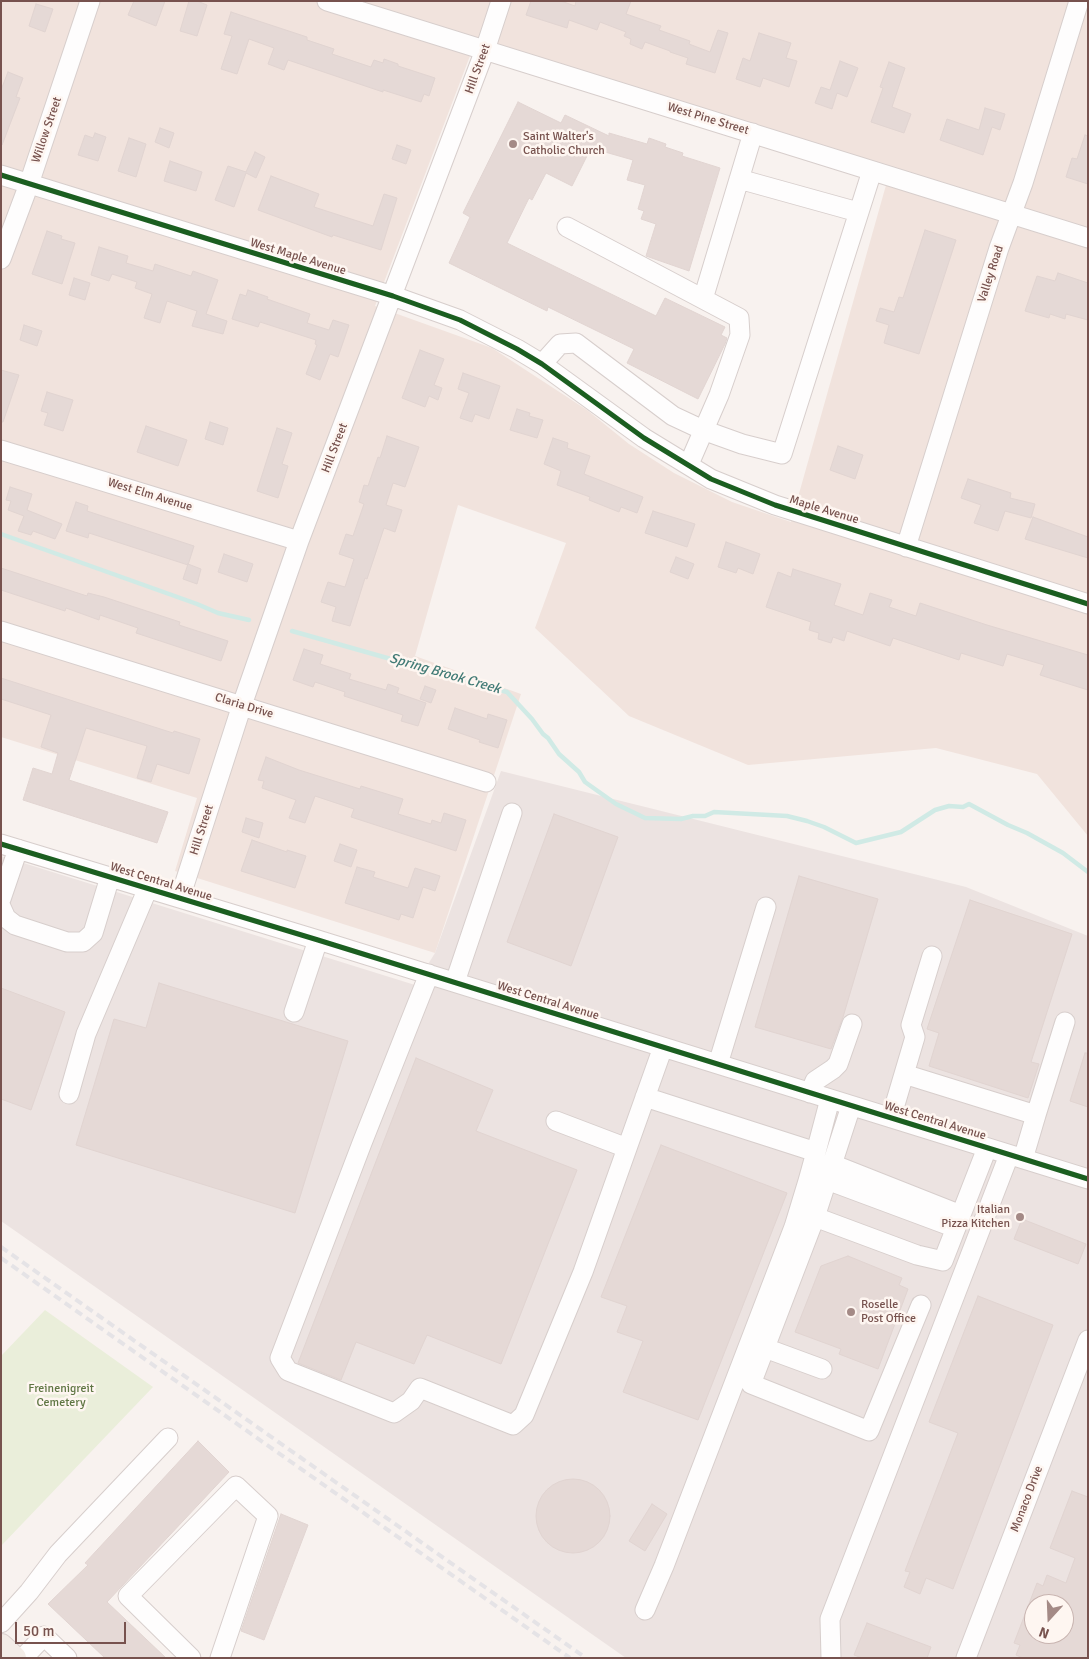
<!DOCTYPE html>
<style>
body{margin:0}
#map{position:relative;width:1089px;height:1659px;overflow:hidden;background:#f8f2ef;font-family:Signika,sans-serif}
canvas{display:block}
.frame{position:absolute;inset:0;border:2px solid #77524e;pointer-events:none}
.north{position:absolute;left:1024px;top:1594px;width:50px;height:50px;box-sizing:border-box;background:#fef6f1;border:1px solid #c8b4b0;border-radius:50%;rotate:200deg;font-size:14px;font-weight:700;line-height:20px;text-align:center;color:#77524e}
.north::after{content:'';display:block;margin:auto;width:18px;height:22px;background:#a48a86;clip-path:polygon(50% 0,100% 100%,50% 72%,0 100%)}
.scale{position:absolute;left:15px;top:1622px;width:111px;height:22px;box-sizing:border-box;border:2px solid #77524e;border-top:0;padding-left:6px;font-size:15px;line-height:18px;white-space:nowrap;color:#77524e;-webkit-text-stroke:4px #fef6f1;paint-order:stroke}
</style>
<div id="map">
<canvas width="1089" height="1659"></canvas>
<div class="frame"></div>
<div class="north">N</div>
<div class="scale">50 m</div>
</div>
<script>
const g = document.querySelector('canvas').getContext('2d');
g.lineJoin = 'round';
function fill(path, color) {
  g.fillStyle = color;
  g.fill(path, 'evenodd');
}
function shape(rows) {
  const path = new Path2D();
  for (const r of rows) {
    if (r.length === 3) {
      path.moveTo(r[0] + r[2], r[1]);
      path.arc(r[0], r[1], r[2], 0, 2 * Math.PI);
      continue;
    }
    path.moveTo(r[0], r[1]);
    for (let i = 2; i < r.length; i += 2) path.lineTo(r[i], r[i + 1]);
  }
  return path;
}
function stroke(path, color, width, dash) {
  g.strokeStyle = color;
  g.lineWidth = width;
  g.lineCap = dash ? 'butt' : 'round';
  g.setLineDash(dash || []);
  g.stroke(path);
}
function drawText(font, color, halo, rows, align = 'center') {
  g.font = font + ' Signika,sans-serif';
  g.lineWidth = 5;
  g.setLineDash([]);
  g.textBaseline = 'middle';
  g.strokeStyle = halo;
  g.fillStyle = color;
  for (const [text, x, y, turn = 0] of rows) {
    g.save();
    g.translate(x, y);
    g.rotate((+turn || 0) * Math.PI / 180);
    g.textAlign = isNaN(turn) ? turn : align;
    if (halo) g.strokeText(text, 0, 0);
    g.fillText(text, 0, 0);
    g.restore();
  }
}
fill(shape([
 [1,1,1088,1,1088,836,1037,774,936,748,748,765,629,716,535,628,566,543,458,505,415,656,521,694,435,953,175,871,197,798,1,737],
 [476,40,890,171,791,522,732,502,674,473,629,444,587,410,492,348,375,306]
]), '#f1e3dd');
fill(shape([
 [501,771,966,887,1088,936,1088,1658,626,1658,1,1221,1,856,415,985,435,953],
 [1034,1604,1064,1604,1064,1634,1034,1634]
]), '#ece3e1');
fill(shape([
 [45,1310,153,1387,1,1546,1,1356]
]), '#eaeeda');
stroke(shape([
 [1,534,197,604,218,613,249,620],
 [292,631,507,692,532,719,543,734,548,738,559,754,579,772,585,782,616,804,645,818,681,819,693,816,705,816,714,812,787,816,807,821,824,827,856,843,901,832,935,810,949,806,963,807,969,804,1008,825,1027,833,1063,853,1088,872]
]), '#d0eae5', 4.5);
const building = shape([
 [134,1,165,1,156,26,128,15,134,1],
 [189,1,197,1,207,5,197,36,180,31,189,1],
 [531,1,561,1,575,6,576,1,631,1,626,14,661,26,659,30,690,41,689,44,710,52,718,30,728,33,715,73,686,64,688,58,670,52,670,51,645,42,642,49,630,44,631,39,624,36,626,32,600,22,597,30,569,20,567,28,526,15,531,1],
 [36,4,53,9,45,32,29,26,36,4],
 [231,12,307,37,307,40,334,49,332,54,371,67,374,60,383,63,384,59,398,64,398,66,435,78,429,96,424,94,421,102,383,90,383,92,288,60,284,70,268,64,274,48,249,39,237,74,221,69,232,36,224,34,231,12],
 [759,33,791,43,786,58,797,61,789,87,763,78,760,87,736,79,743,58,750,61,759,33],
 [840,61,858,68,847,97,837,93,832,109,815,103,821,87,830,90,840,61],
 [889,62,905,68,892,107,911,114,904,133,871,122,883,88,880,87,889,62],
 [8,72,23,78,16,97,20,98,2,145,1,90,8,72],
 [518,102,561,123,565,115,609,136,609,133,647,144,649,138,666,144,665,147,683,153,682,156,720,168,689,271,646,256,656,224,641,219,644,211,638,209,645,185,627,180,633,160,591,148,572,186,546,173,532,200,529,198,507,243,656,316,665,298,725,327,721,335,727,338,725,344,698,399,627,363,634,349,548,307,547,311,449,263,470,217,463,213,518,102],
 [985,108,1005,114,1000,130,992,127,983,155,940,140,947,119,979,130,985,108],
 [160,128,174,133,169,148,155,142,160,128],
 [95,133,106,137,98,161,78,155,85,135,93,138,95,133],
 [1085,135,1088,136,1088,184,1066,177,1072,158,1077,159,1085,135],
 [129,138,146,144,136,177,118,171,129,138],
 [397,145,411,150,406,164,392,159,397,145],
 [255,152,265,157,256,178,246,173,234,207,215,200,228,166,246,172,255,152],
 [170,161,202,172,196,191,164,181,170,161],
 [271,176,319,194,314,207,373,226,384,194,397,198,381,250,333,235,332,237,258,210,271,176],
 [925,230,956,240,919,354,884,343,889,325,876,321,880,308,894,312,899,297,903,298,925,230],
 [47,231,62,236,61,239,75,243,62,284,32,274,47,231],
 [99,247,128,256,126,263,153,271,155,264,191,276,193,271,218,280,206,314,227,321,223,334,192,326,197,311,167,301,160,323,144,318,152,294,135,288,137,282,112,274,109,281,91,275,99,247],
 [1058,273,1088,283,1088,320,1066,314,1065,319,1050,314,1049,318,1025,311,1037,276,1055,281,1058,273],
 [74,278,90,283,85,300,69,295,74,278],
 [248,290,268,297,267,299,310,314,307,323,329,330,333,320,349,325,338,357,330,354,320,380,306,374,317,345,315,344,316,340,260,322,258,327,232,319,240,294,246,296,248,290],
 [24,325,42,331,37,346,20,340,24,325],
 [420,350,444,359,434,385,442,388,438,400,429,396,425,407,402,398,420,350],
 [1,370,19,375,3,422,1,422,1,370],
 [463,373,500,386,489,419,475,414,472,422,460,418,469,393,458,389,463,373],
 [47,392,73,400,63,431,44,425,48,413,41,411,47,392],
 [517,409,530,413,529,416,543,420,537,438,510,430,517,409],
 [210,422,228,428,223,445,205,439,210,422],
 [146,426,187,440,178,466,137,452,146,426],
 [277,428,292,433,282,464,288,466,278,498,257,491,277,428],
 [387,436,419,447,405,487,393,483,386,505,402,510,395,532,384,528,367,579,365,578,350,626,332,621,336,607,321,602,328,582,345,587,354,559,339,554,346,534,353,536,364,504,359,502,364,485,368,486,378,457,380,458,387,436],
 [553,438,568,443,567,448,590,456,584,474,643,497,637,513,621,507,619,512,589,500,590,497,557,485,561,471,544,464,553,438],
 [838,446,863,455,855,479,830,470,838,446],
 [968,479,1011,493,1010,498,1035,504,1031,518,1005,511,998,531,974,523,981,505,961,498,968,479],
 [10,487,32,494,27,510,62,524,55,539,33,531,31,535,18,531,24,516,8,510,11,501,6,500,10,487],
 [76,502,88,506,87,511,194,546,188,565,89,533,88,538,66,531,76,502],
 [653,511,695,524,687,547,645,533,653,511],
 [1033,517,1088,537,1088,558,1025,539,1033,517],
 [726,542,760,554,753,574,738,568,736,573,718,567,726,542],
 [224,554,253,564,247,582,218,572,224,554],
 [676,557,694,564,688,579,670,572,676,557],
 [188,564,201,569,197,584,183,579,188,564],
 [1,568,87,596,88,593,104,597,180,622,179,625,228,641,221,661,136,633,138,628,100,615,99,620,66,608,65,611,1,590,1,568],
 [793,569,841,584,834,605,863,615,870,593,892,600,889,607,916,616,920,603,987,625,1088,655,1088,690,1040,675,1044,665,1007,654,1003,666,961,653,959,660,893,638,890,646,847,631,844,641,833,637,831,643,818,639,819,633,809,630,811,622,766,607,778,572,791,577,793,569],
 [304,649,323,655,320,664,351,674,349,679,386,690,388,684,399,688,397,693,426,703,418,726,401,721,403,715,344,696,345,692,315,682,313,687,293,680,304,649],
 [1,678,173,733,174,731,200,739,189,774,157,764,151,782,137,778,147,746,86,728,69,780,168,812,157,843,23,800,33,768,52,774,58,753,41,747,51,715,1,699,1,678],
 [425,686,436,690,431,703,420,699,425,686],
 [455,708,487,719,488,714,507,720,498,748,479,742,480,740,448,729,455,708],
 [266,757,299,770,360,789,361,786,403,799,398,814,431,824,432,820,441,823,444,813,466,820,456,851,351,817,354,809,315,796,305,823,289,818,296,800,262,788,264,781,258,780,266,757],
 [554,814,618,837,571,966,507,942,554,814],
 [246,818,263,823,259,838,242,832,246,818],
 [252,840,287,852,287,850,306,856,295,888,241,871,252,840],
 [340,844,357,850,351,867,334,861,340,844],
 [357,867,375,872,373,877,408,888,415,868,440,876,435,891,423,887,413,918,401,914,399,920,345,903,357,867],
 [799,876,878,899,843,1017,831,1049,755,1027,799,876],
 [970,900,1072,934,1031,1062,1039,1064,1028,1098,929,1066,939,1033,927,1029,970,900],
 [159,983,348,1041,295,1213,76,1145,114,1019,146,1028,159,983],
 [1,988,65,1012,31,1110,1,1099,1,988],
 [1085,1053,1088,1053,1088,1107,1070,1101,1085,1053],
 [416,1058,493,1090,476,1131,577,1170,501,1364,427,1335,414,1364,356,1342,341,1380,298,1363,416,1058],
 [661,1145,787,1193,698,1420,623,1392,643,1341,617,1332,627,1306,601,1297,661,1145],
 [1022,1219,1086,1244,1078,1264,1014,1239,1022,1219],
 [848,1256,902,1278,899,1285,908,1289,878,1369,839,1354,841,1349,795,1332,821,1266,848,1256],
 [978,1296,1053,1325,953,1589,926,1578,920,1594,904,1587,910,1572,905,1571,958,1433,929,1422,978,1296],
 [198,1441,229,1472,107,1602,166,1658,105,1658,48,1604,88,1565,85,1563,198,1441],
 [573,1516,37],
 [1072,1491,1088,1497,1088,1658,1023,1658,1016,1655,1020,1645,1014,1643,1037,1583,1043,1586,1047,1575,1066,1583,1075,1558,1050,1548,1072,1491],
 [1034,1604,1064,1604,1064,1634,1034,1634,1034,1604],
 [652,1504,667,1514,645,1551,629,1541,652,1504],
 [281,1514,308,1525,264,1640,241,1631,281,1514],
 [867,1623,931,1647,927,1658,862,1658,854,1655,867,1623]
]);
fill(building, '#e5d9d6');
stroke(building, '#e1d4d1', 1);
const minor = shape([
 [327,1,1088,238],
 [1,175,393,296,460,320,517,349,542,364,644,438,711,479,775,505,1088,604],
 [739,179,858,212],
 [567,227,739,318,740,335,719,395,689,464],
 [1,259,29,184,90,1],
 [703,299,753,133],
 [542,364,560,344,576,343,673,416,703,430,742,444,782,454,872,171],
 [1,450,299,541],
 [906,547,999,248,1023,183,1079,1],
 [1,631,486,782],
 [1,844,318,940,1088,1179],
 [180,898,242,705,299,541,485,50,501,1],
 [1,899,18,849],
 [1,907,6,918,15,925,67,942,83,942,93,933,110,877],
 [429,974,362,1143,280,1358,288,1371,394,1413,411,1401,420,1388,513,1425,524,1415,583,1272,663,1047],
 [455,982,512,813],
 [294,1012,318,940],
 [718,1064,766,907],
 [904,1074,1036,1115,1023,1159],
 [810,1093,815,1081,833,1069,838,1064,852,1024],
 [69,1094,86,1034,148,888],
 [851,1106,815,1217,751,1384,869,1431,921,1305],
 [1036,1115,1065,1022],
 [891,1118,915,1037,911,1025,932,956],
 [556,1121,627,1148],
 [816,1152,830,1099],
 [832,1164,961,1215],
 [827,1180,956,1228],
 [815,1217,917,1255,943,1261,987,1148],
 [765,1348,822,1369],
 [645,1610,664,1566,794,1227,808,1181,816,1152,645,1097],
 [1,1623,29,1592,58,1554,168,1438],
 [23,1658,44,1636,67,1658],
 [191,1658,128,1596,236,1486,268,1516,220,1658],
 [831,1658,830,1619,1009,1155],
 [966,1658,1088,1340]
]);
const major = shape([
 [1,1646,14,1658]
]);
stroke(minor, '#d7cecc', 21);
stroke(major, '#d9cecc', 26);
stroke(minor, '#fefdfd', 19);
stroke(major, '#f3ece7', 24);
stroke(shape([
 [1,1247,586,1658],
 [1,1258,570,1658]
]), '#e5e3e6', 4, [8, 5]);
stroke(shape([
 [1,175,393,296,460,320,517,349,542,364,644,438,711,479,775,505,1088,604],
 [1,844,318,940,1088,1179]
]), '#1b5e20', 5);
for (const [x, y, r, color] of [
 [513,144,5,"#a48a86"],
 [1020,1217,5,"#a48a86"],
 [851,1312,5,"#a48a86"]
]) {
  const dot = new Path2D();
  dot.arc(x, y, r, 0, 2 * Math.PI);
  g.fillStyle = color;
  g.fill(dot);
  stroke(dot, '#fef6f1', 2);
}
drawText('12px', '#77524e', '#fef6f1', [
 ["Hill Street",478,69,-70],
 ["West Pine Street",708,119,17],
 ["Willow Street",47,130,-71],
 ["West Maple Avenue",298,257,17],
 ["Valley Road",991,274,-72],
 ["Hill Street",335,448,-69],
 ["West Elm Avenue",150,495,17],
 ["Maple Avenue",824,510,17],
 ["Claria Drive",244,706,17],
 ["Hill Street",202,830,-72],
 ["West Central Avenue",161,882,17],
 ["West Central Avenue",548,1001,17],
 ["West Central Avenue",935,1121,17],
 ["Monaco Drive",1027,1499,-69]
]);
drawText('12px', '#77524e', '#fef6f1', [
 ["Saint Walter's",523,137],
 ["Catholic Church",523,151],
 ["Italian",1010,1210,"right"],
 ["Pizza Kitchen",1010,1224,"right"],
 ["Roselle",861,1305],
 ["Post Office",861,1319]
], 'left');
drawText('12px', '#5f7643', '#fef6f1', [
 ["Freinenigreit",61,1389],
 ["Cemetery",61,1403]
]);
drawText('italic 14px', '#427b76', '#fef6f1', [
 ["Spring Brook Creek",445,674,16]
]);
</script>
